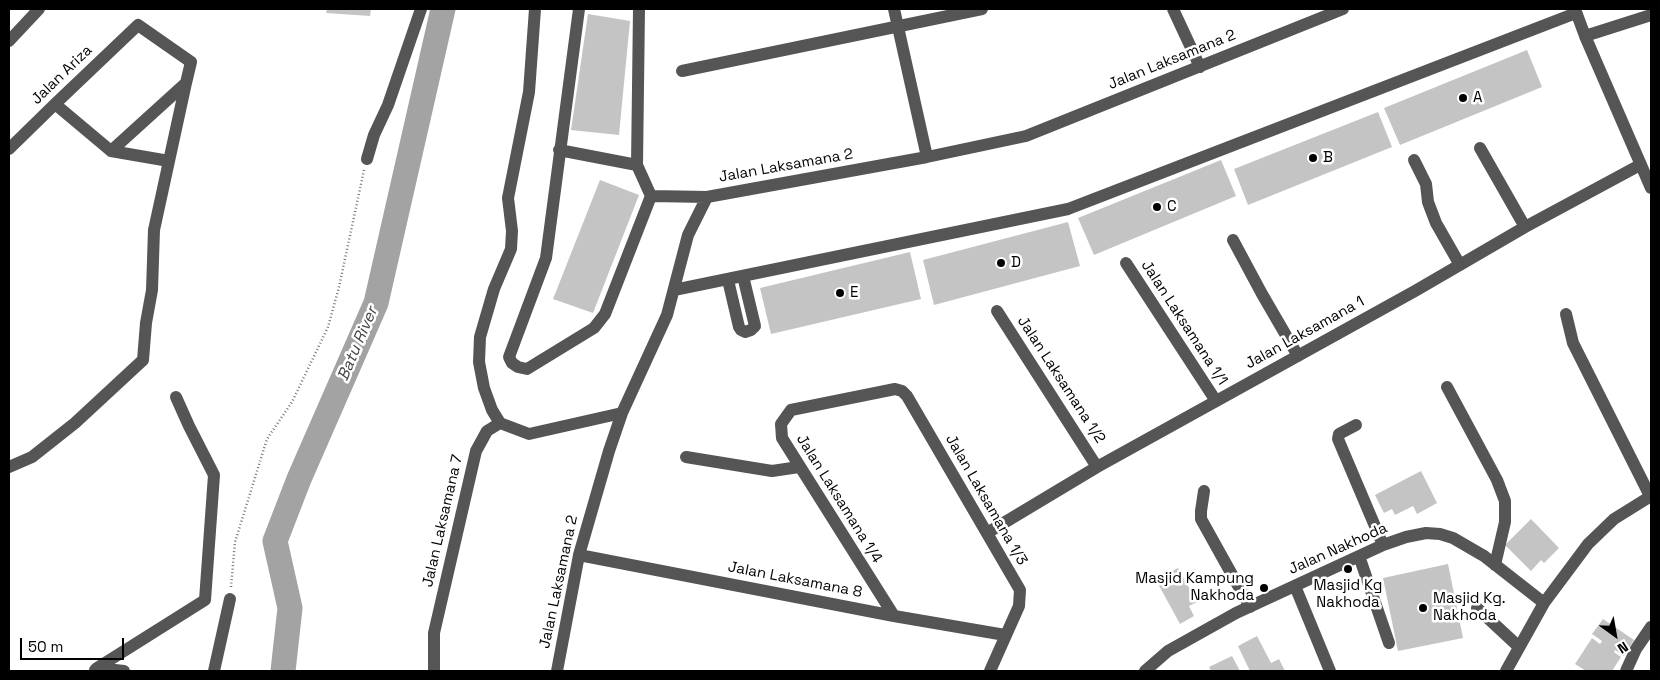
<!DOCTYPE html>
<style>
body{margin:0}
#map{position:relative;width:1660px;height:680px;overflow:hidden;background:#fff;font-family:"Space Grotesk",sans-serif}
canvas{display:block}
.frame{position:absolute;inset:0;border:10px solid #000;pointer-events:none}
.north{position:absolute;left:1590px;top:610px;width:50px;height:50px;-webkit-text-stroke:4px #fff;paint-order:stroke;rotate:148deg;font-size:14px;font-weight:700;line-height:20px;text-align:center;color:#000}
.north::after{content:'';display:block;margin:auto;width:18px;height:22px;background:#000;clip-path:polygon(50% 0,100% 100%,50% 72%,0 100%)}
.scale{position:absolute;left:20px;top:638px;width:104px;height:22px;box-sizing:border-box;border:2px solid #000;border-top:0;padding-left:6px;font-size:15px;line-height:18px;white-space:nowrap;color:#000;-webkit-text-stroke:4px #fff;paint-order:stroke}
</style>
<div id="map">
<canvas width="1660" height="680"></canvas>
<div class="frame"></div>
<div class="north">N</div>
<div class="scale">50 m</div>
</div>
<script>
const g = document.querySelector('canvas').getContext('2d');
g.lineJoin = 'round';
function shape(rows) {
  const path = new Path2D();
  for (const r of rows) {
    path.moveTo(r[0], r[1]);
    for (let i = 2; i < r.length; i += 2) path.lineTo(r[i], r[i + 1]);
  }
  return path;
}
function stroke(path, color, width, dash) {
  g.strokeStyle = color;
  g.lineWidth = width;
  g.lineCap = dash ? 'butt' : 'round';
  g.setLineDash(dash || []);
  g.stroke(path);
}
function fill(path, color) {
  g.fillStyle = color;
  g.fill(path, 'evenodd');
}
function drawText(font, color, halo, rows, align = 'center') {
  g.font = font + ' "Space Grotesk",sans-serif';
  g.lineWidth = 5;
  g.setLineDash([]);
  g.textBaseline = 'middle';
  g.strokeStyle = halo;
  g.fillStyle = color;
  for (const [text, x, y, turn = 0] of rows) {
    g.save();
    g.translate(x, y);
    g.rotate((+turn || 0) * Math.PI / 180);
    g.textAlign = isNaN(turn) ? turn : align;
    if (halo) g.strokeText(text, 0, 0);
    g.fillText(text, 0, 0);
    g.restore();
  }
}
stroke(shape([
 [283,671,290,608,275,541,299,479,376,303,443,9]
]), '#a3a3a3', 25);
fill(shape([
 [327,9,371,9,370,16,326,13],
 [588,14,630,21,619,135,571,130],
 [1527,50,1542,87,1400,145,1384,108],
 [1378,112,1392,147,1248,205,1234,169],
 [1221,160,1236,196,1094,255,1078,218],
 [600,180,639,195,593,313,553,299],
 [1068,222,1080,266,934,305,923,260],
 [910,252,921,299,771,334,760,288],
 [1421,471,1437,503,1417,514,1413,506,1395,515,1392,509,1384,513,1375,495],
 [1531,519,1559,548,1544,563,1541,560,1531,571,1505,545],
 [1448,564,1463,638,1398,651,1383,578],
 [1178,568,1197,602,1189,606,1194,616,1180,624,1156,580],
 [1603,619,1634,640,1624,656,1615,650,1614,652,1621,657,1612,671,1586,671,1575,664,1592,638,1600,644,1602,641,1592,634],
 [1257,636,1271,663,1279,659,1285,671,1250,671,1238,646],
 [1232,656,1240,671,1211,671,1209,667]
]), '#c4c4c4');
stroke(shape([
 [231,587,235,542,267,439,292,402,328,327,339,287,364,170]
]), '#777', 2.5, [1, 2.5]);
stroke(shape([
 [579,9,546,258,509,357,512,363,518,367,527,369,594,328,605,314,651,196,637,165,639,9],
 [894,9,927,157],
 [1173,9,1200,67],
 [1575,9,1585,36,1651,188],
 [1585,36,1651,15],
 [9,41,39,9],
 [682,71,982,9],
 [1480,148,1525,227],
 [9,149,55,104,138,25,191,62,186,83,111,151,55,104],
 [559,150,637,165],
 [111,151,169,161],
 [367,159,374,135,388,105,421,9],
 [1414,160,1426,184,1428,202,1436,223,1460,265],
 [651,196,707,197],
 [1233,240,1262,294,1298,356],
 [1126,263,1216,401],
 [728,280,739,327,741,330,745,332,751,330,755,326,743,276],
 [674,290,1068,209,1576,13],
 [997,311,1097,467],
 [1566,314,1573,343,1650,496],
 [1447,387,1497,480,1505,501,1505,522,1495,565],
 [500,423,492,410,484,388,479,362,480,337,494,289,511,249,512,231,508,198,529,92,535,9],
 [1356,425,1339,434,1338,439,1383,545],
 [686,457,772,471,799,467],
 [9,467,32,457,75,423,143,360,146,323,152,290,154,230,186,83],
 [1204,491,1201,511,1201,519,1250,607],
 [987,533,1097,467,1415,291,1525,227,1640,165],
 [579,555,894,616,1005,635],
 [1359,556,1389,643],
 [1295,586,1330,671],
 [1477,608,1519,647],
 [894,616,782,438,781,424,791,410,895,389,902,391,907,396,1020,590,1019,606,990,671],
 [97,668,205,600,214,475,189,426,176,397],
 [95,670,97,668,124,671],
 [214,671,230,599],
 [434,671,434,633,476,451,487,431,500,423,529,434,622,413],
 [557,671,579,555,609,451,622,413,667,315,688,235,707,197,927,157,1026,136,1343,9],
 [1145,671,1168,651,1236,613,1383,545,1406,537,1426,533,1440,534,1453,538,1484,556,1544,603],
 [1506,671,1544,603,1588,544,1614,519,1651,496],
 [1626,671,1636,649,1651,627]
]), '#555', 12);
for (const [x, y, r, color] of [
 [1463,98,5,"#000"],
 [1313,158,5,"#000"],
 [1157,207,5,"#000"],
 [1001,263,5,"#000"],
 [840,293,5,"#000"],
 [1348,569,5,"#000"],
 [1264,588,5,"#000"],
 [1423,608,5,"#000"]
]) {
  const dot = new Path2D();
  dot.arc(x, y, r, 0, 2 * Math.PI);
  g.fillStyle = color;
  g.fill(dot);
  stroke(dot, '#fff', 2);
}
drawText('15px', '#000', '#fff', [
 ["Jalan Laksamana 2",1172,60,-22],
 ["Jalan Ariza",62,75,-44],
 ["Jalan Laksamana 2",786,166,-10],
 ["Jalan Laksamana 1/1",1184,323,57],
 ["Jalan Laksamana 1",1305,333,-29],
 ["Jalan Laksamana 1/2",1061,380,57],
 ["Jalan Laksamana 1/4",839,499,58],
 ["Jalan Laksamana 1/3",986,500,60],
 ["Jalan Laksamana 7",443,521,-77],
 ["Jalan Nakhoda",1338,549,-24],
 ["Jalan Laksamana 8",795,580,11],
 ["Jalan Laksamana 2",559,582,-78]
]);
drawText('15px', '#000', '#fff', [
 ["A",1473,98],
 ["B",1323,158],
 ["C",1167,207],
 ["D",1011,263],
 ["E",850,293],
 ["Masjid Kampung",1254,579,"right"],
 ["Nakhoda",1254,596,"right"],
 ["Masjid Kg",1348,586,"center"],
 ["Nakhoda",1348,603,"center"],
 ["Masjid Kg.",1433,599],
 ["Nakhoda",1433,616]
], 'left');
drawText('italic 16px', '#444', '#fff', [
 ["Batu River",358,344,-67]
]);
</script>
